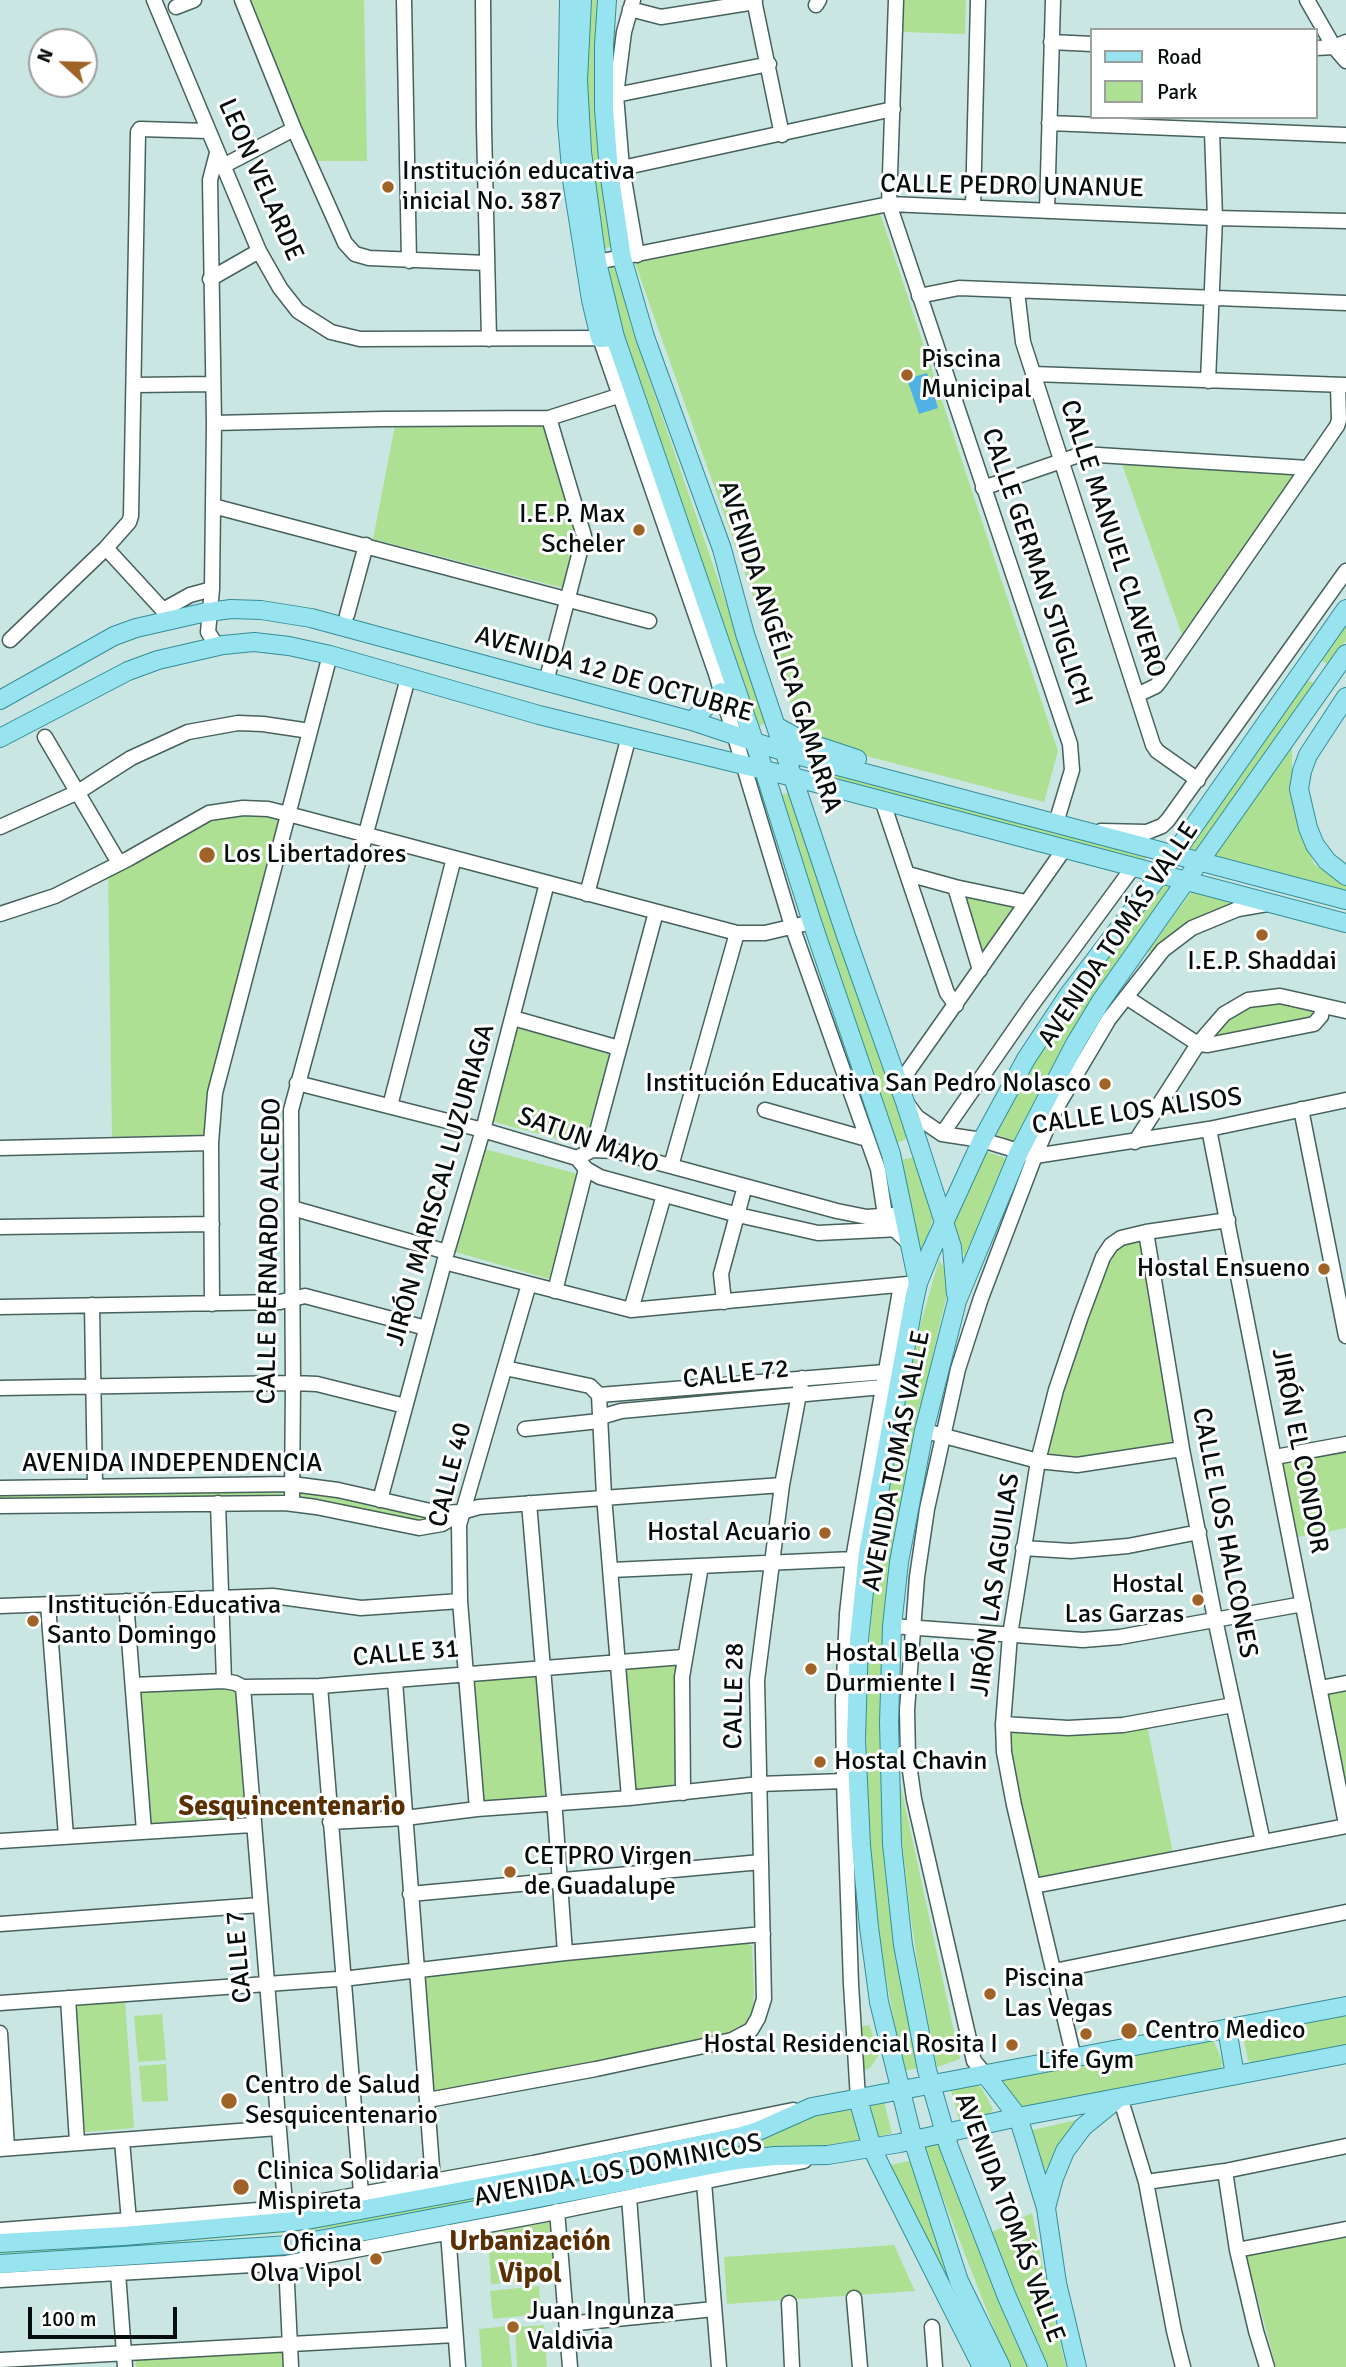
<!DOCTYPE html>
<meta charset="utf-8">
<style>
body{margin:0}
#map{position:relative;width:1346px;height:2367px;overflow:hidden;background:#cae6e2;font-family:Signika,sans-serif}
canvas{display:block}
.legend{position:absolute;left:1090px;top:28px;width:228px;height:91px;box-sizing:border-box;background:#fff;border:2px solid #9b9f9e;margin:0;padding:9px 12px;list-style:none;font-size:21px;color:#050e0c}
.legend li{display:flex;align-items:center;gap:14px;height:35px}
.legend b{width:35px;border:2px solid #9b9f9e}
.north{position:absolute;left:28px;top:28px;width:70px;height:70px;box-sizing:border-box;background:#fff;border:2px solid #9b9f9e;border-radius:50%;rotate:292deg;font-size:19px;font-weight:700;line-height:28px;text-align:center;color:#050e0c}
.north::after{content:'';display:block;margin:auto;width:24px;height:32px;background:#a06327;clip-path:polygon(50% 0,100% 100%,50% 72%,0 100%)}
.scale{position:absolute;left:28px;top:2307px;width:149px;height:32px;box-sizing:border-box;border:4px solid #050e0c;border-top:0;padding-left:9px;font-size:21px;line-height:24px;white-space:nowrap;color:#050e0c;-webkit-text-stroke:5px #fff;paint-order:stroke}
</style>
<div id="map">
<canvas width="1346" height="2367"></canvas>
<ul class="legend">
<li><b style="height:9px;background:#97e3ef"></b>Road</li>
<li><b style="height:19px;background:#ade093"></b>Park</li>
</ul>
<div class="north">N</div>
<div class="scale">100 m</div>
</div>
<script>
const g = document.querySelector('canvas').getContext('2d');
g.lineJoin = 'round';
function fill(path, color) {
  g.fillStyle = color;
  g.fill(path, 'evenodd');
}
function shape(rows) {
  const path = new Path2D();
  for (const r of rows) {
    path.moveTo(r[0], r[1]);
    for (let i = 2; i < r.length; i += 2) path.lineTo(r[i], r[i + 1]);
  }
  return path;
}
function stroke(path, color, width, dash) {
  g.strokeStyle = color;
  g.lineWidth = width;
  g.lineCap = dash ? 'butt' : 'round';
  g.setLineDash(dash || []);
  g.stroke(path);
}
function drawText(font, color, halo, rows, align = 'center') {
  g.font = font + ' Signika,sans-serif';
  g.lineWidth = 6;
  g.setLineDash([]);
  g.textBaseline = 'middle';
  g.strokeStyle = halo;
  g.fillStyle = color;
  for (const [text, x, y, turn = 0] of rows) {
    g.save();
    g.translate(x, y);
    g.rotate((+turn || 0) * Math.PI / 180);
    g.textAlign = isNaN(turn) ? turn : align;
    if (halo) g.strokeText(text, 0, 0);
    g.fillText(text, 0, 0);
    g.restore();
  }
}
fill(shape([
 [246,0,364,0,367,161,315,161],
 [588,0,603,0,615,246,601,249,583,109],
 [904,0,966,0,965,34,903,32],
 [880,213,1058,751,1044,802,804,740,635,263],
 [611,264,620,268,631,326,767,722,754,729,622,335,609,272],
 [545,419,579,528,577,545,563,588,373,539,396,420],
 [1122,464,1296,472,1182,635],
 [1346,617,1346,641,1327,664,1320,660],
 [1306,680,1313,683,1313,687,1198,849,1194,850,1186,847],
 [1292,739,1292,805,1314,864,1346,886,1346,893,1214,856],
 [817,765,1148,854,1143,864,817,777],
 [791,792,908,1138,895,1144,777,796],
 [216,813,282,814,213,1069,205,1114,204,1135,112,1137,108,871],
 [1164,880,1171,887,1018,1140,1013,1142,996,1134,995,1128,1059,1017],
 [1192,891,1233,901,1146,954],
 [961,894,1017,905,984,954,982,953],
 [1259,1003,1291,1004,1310,1007,1315,1016,1306,1022,1241,1036,1213,1036,1230,1019],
 [514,1026,610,1053,584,1146,487,1120],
 [481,1148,578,1174,549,1279,452,1251],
 [984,1151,1003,1157,1007,1161,966,1262,953,1218],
 [916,1157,933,1219,917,1264,899,1160],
 [1139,1237,1178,1439,1172,1443,1077,1460,1045,1454,1079,1338,1112,1253,1119,1245],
 [939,1260,951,1277,930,1367,900,1524,883,1651,881,1772,889,1896,919,2068,903,2071,879,1939,870,1860,865,1698,875,1574,890,1481,918,1333],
 [1346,1450,1346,1528,1298,1537,1282,1462],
 [302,1488,435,1519,416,1523,302,1498,299,1493],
 [285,1491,280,1497,0,1501,0,1492],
 [675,1662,678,1665,679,1790,632,1795,622,1666],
 [539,1673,548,1802,483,1805,470,1678],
 [1346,1683,1346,1824,1320,1688],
 [235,1685,245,1818,149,1825,139,1687],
 [1147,1725,1173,1853,1039,1879,1021,1805,1008,1732,1012,1729],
 [899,1778,960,2059,937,2067,918,1967,910,1912,900,1824],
 [748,1943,752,1946,754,1991,752,2015,741,2030,727,2038,434,2094,431,2091,421,1976,425,1971],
 [125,2001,134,2128,85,2132,75,2003],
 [1346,2013,1346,2051,1258,2068,1248,2060,1243,2036],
 [162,2014,166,2060,138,2062,134,2016],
 [869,2025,878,2047,879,2055,870,2068,864,2070,862,2026],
 [1203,2039,1214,2042,1223,2062,1219,2072,1023,2109,1001,2078],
 [166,2064,168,2101,142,2102,139,2066],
 [973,2085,981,2087,993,2109,988,2116,960,2124,951,2090],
 [884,2102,892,2133,877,2137,869,2109,873,2103],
 [849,2106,861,2141,402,2218,305,2231,0,2257,0,2247,302,2225],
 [1077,2120,1044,2173,1032,2130],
 [938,2143,1009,2327,1028,2367,1009,2367,923,2147],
 [913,2160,926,2211,964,2299,956,2302,886,2166],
 [1032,2213,1047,2288,1066,2367,1048,2367,990,2233],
 [552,2221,557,2280,491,2284,488,2234],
 [1346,2238,1346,2367,1276,2367,1246,2255],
 [894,2245,915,2291,727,2304,724,2257],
 [539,2286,541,2314,493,2319,490,2291],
 [544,2325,547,2367,517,2367,515,2327],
 [508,2326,512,2367,482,2367,479,2329],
 [282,2348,283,2367,136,2367,135,2357]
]), '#ade093');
fill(shape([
 [927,373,938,408,919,414,907,379]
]), '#4fb1e4');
const minor = shape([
 [154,0,259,251,280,288,298,311,331,332,360,339,600,338,716,674,792,926,878,1169,885,1215,894,1229,907,1241],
 [242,0,294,129,345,243,355,254,369,258,487,263],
 [404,0,409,261],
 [483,0,484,127,489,339],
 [633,0,624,32,616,95,622,168,637,255],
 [754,0,782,135],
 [896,0,889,204,1070,744,1072,770,1056,823],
 [1307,0,1334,47,1346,61],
 [816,5,819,0],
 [176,7,194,0],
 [630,9,661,17,755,2],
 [1051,42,1092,44],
 [1316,48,1334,47,1346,42],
 [616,95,769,64],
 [1049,123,1346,135],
 [208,131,140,129,138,132,131,516,129,522,106,548,163,610,190,595,212,589],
 [223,166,294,129],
 [622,168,893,109],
 [973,207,978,0],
 [1047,211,1053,0],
 [597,262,889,204,1215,218,1346,221],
 [210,279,259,251],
 [1017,291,1023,342,1153,745,1157,751,1198,780],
 [919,296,959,288,1346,303],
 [1033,374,1345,385],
 [1208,381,1215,218,1212,131],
 [135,385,213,384],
 [214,423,383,419,549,418,621,395],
 [983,488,1082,454,1308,468],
 [213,506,649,621],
 [347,615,366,545],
 [10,640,106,548],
 [217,646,208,632,212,589,214,423,210,180,217,153],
 [546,682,584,536,549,418],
 [1137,695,1156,686,1160,681,1337,426,1339,420,1338,385],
 [45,737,119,863],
 [882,800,947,993,956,1005],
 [0,827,78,792,131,758,188,732,238,723,263,724,310,731],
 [1101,831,1147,832,1162,826,1168,820,1346,571],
 [908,874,955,887,1026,902],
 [955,887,980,970],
 [587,894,629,736],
 [0,914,55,896,128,859,209,813,243,808,268,809,288,814,737,933,765,933,812,922],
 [1126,997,1198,1044,1208,1045,1314,1024,1321,1016,1323,1006],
 [513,1018,619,1048],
 [297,1083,483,1130,577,1158,586,1169,600,1177,738,1215,818,1233,900,1229],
 [899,1084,1065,848],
 [908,1105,917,1117,942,1134,982,1140,1035,1156,1209,1129,1346,1100],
 [390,1106,454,858],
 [1301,1109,1346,1336],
 [765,1110,867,1139],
 [1209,1129,1346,1824],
 [942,1134,1031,1006,1134,866],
 [1135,1142,1198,1044,1224,1014,1248,1000,1280,996,1346,1011],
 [0,1148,211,1143],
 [592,1150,656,912],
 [577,1158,592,1150,615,1151,837,1211,867,1217,894,1215],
 [671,1166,737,933],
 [292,1208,447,1252],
 [0,1227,212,1224],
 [1146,1232,1182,1449,1215,1619,1263,1842],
 [444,1262,631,1310,908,1284],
 [555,1291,586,1169],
 [724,1302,721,1274,745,1186],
 [212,1304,211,1143,215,1093,330,655],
 [92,1305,95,1485],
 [0,1307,280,1302,305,1296,426,1328],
 [631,1310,664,1195],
 [505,1368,590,1386,599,1395],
 [0,1388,293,1383,317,1384,405,1406],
 [599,1395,604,1496,629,1798],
 [599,1395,885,1372],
 [525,1429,599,1421,604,1416,621,1411,882,1387],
 [933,1433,1038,1461,1077,1465,1182,1449],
 [1275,1457,1346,1444],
 [0,1488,292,1484,338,1490,439,1513,460,1512],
 [380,1500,447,1252,483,1130,547,883],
 [218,1503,224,1681],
 [292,1503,293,1383,291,1110,408,678],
 [529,1503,554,1798,565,1953],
 [0,1506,285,1503,316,1507,419,1528,442,1524,462,1512,479,1507,782,1485],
 [1023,1548,1071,1551,1128,1546,1199,1532],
 [611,1570,853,1559],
 [126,1601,144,1831],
 [48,1605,66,1836],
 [0,1606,273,1596,361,1608,460,1601],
 [892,1626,1083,1640,1120,1637,1303,1604],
 [395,1681,433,2180],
 [133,1685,224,1681,235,1683,243,1687,320,1686,683,1657],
 [320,1686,361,2193],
 [243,1687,286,2216],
 [1320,1688,1346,1683],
 [1003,1724,1068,1728,1123,1725,1233,1705],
 [683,1793,682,1677,701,1566],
 [477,1809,460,1601,459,1525,529,1284],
 [330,1822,405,1818,477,1809,629,1798,759,1784,844,1781],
 [0,1841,252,1825],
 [1034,1886,1346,1826],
 [410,1894,761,1862],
 [0,1924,260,1905],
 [1054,1971,1346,1912],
 [68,1998,77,2142],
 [0,2003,351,1978,565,1953,763,1934],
 [0,2033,7,2148],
 [1074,2058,1014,1805,1004,1752,1003,1724,1010,1635,1038,1461,1056,1390,1081,1316,1103,1257,1111,1245,1121,1238,1146,1232,1228,1220],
 [985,2074,974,2061,914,1799,908,1757,907,1710,917,1577,927,1509,958,1369,981,1298,1035,1156,1054,1112,1109,1019,1163,950,1192,928,1238,909,1267,904],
 [1120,2097,1146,2182,1174,2331,1183,2367],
 [858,2099,851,1984,844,1781,843,1700,847,1614,853,1559,901,1285],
 [428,2100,596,2069,732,2040,751,2030,758,2018,764,1999,757,1680,782,1485,802,1378],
 [122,2141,129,2221],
 [0,2149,278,2128],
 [1225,2171,1237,2250,1256,2331,1267,2367],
 [704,2182,719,2367],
 [1146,2182,1225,2171,1346,2146],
 [629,2197,638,2317],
 [557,2211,570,2367],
 [0,2230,284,2208,533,2163,793,2110],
 [448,2232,458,2367],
 [1237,2250,1346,2229],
 [286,2263,291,2367],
 [118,2273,125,2367],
 [0,2280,286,2263,541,2215,804,2161],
 [854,2298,860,2367],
 [789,2303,792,2367],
 [567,2324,714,2309],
 [932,2327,935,2367],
 [0,2360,455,2335]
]);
const major = shape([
 [569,0,567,123,572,180,591,300,600,338,615,337],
 [582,0,578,80,582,152,597,262,615,337,764,770,812,922,891,1154,918,1283],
 [607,0,604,45,604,109,609,172,622,258,645,337,722,549,745,634,846,936,905,1102,952,1247,956,1294],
 [1346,697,1308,755,1302,771,1299,789,1308,828,1315,845,1327,861,1346,876],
 [0,700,114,636,136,628,202,613,231,609,261,610,311,618,692,721,785,752,1346,900],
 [692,721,721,692],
 [776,726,803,741,857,759],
 [0,738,128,671,158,660,223,645,254,642,289,646,330,655,539,715,793,777,1346,923],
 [1227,2029,1235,2075],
 [985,2074,1018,2117,1025,2139,1046,2208,1057,2283,1077,2367],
 [858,2099,872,2148,879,2163,982,2367],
 [1046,2208,1054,2178,1065,2151,1083,2127,1116,2100],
 [0,2243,124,2236,307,2220,618,2162,738,2137,758,2131,812,2107,1346,2006],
 [0,2264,289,2245,324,2239,737,2160,775,2156,828,2155,900,2143,1023,2116,1346,2054],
 [1001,2367,959,2281,913,2140,879,2002,869,1927,861,1845,856,1739,859,1640,868,1553,914,1301,918,1283,931,1251,982,1140,1026,1059,1069,994,1161,873,1346,609],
 [1038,2367,1007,2297,949,2147,927,2070,903,1945,892,1844,889,1722,892,1626,899,1562,924,1431,957,1301,1019,1152,1075,1044,1101,1001,1346,654]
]);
stroke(minor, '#47615d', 17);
stroke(major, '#368d99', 20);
stroke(minor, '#fff', 14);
stroke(major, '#97e3ef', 18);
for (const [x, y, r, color] of [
 [388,187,7,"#a06327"],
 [907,375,7,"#a06327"],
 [639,530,7,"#a06327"],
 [207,855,9,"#a06327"],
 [1262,935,7,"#a06327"],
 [1105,1084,7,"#a06327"],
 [1324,1269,7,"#a06327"],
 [825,1533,7,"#a06327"],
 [1198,1600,7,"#a06327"],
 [33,1621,7,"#a06327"],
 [811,1669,7,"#a06327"],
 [820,1762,7,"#a06327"],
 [510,1872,7,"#a06327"],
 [990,1994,7,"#a06327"],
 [1129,2031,9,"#a06327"],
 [1086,2034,7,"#a06327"],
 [1012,2045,7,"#a06327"],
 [229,2101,9,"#a06327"],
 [241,2187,9,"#a06327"],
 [376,2259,7,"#a06327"],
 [513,2327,7,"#a06327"]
]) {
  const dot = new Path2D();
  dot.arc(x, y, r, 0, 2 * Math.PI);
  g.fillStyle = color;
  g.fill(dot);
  stroke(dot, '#fff', 2.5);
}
drawText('26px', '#050e0c', '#fff', [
 ["Institución educativa",402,172],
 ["inicial No. 387",402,202],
 ["Piscina",921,360],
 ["Municipal",921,390],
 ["I.E.P. Max",625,515,"right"],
 ["Scheler",625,545,"right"],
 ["Los Libertadores",223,855],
 ["I.E.P. Shaddai",1262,962,"center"],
 ["Institución Educativa San Pedro Nolasco",1091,1084,"right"],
 ["Hostal Ensueno",1310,1269,"right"],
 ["Hostal Acuario",811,1533,"right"],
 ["Hostal",1184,1585,"right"],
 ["Las Garzas",1184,1615,"right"],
 ["Institución Educativa",47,1606],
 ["Santo Domingo",47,1636],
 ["Hostal Bella",825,1654],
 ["Durmiente I",825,1684],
 ["Hostal Chavin",834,1762],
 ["CETPRO Virgen",524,1857],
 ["de Guadalupe",524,1887],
 ["Piscina",1004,1979],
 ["Las Vegas",1004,2009],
 ["Centro Medico",1145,2031],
 ["Hostal Residencial Rosita I",998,2045,"right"],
 ["Life Gym",1086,2061,"center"],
 ["Centro de Salud",245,2086],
 ["Sesquicentenario",245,2116],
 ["Clinica Solidaria",257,2172],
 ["Mispireta",257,2202],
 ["Oficina",362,2244,"right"],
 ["Olva Vipol",362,2274,"right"],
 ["Juan Ingunza",527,2312],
 ["Valdivia",527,2342]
], 'left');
drawText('26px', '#050e0c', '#fff', [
 ["LEON VELARDE",260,180,66],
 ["CALLE PEDRO UNANUE",1012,187,1],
 ["CALLE MANUEL CLAVERO",1112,539,72],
 ["CALLE GERMAN STIGLICH",1036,567,71],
 ["AVENIDA ANGÉLICA GAMARRA",779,647,72],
 ["AVENIDA 12 DE OCTUBRE",614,675,16],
 ["AVENIDA TOMÁS VALLE",1119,935,-56],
 ["CALLE LOS ALISOS",1137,1112,-8],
 ["SATUN MAYO",588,1141,20],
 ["JIRÓN MARISCAL LUZURIAGA",441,1185,-74],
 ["CALLE BERNARDO ALCEDO",270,1251,-89],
 ["CALLE 72",736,1375,-6],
 ["JIRÓN EL CONDOR",1299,1451,79],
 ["AVENIDA TOMÁS VALLE",897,1461,-79],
 ["AVENIDA INDEPENDENCIA",172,1464],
 ["CALLE 40",451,1475,-76],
 ["CALLE LOS HALCONES",1224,1533,79],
 ["JIRÓN LAS AGUILAS",996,1585,-82],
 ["CALLE 31",406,1654,-5],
 ["CALLE 28",735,1696,-89],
 ["CALLE 7",240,1957,-95],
 ["AVENIDA LOS DOMINICOS",618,2171,-11],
 ["AVENIDA TOMÁS VALLE",1009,2218,69]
]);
drawText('bold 28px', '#593003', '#fff', [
 ["Sesquincentenario",292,1808],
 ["Urbanización",530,2243],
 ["Vipol",530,2275]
]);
</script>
